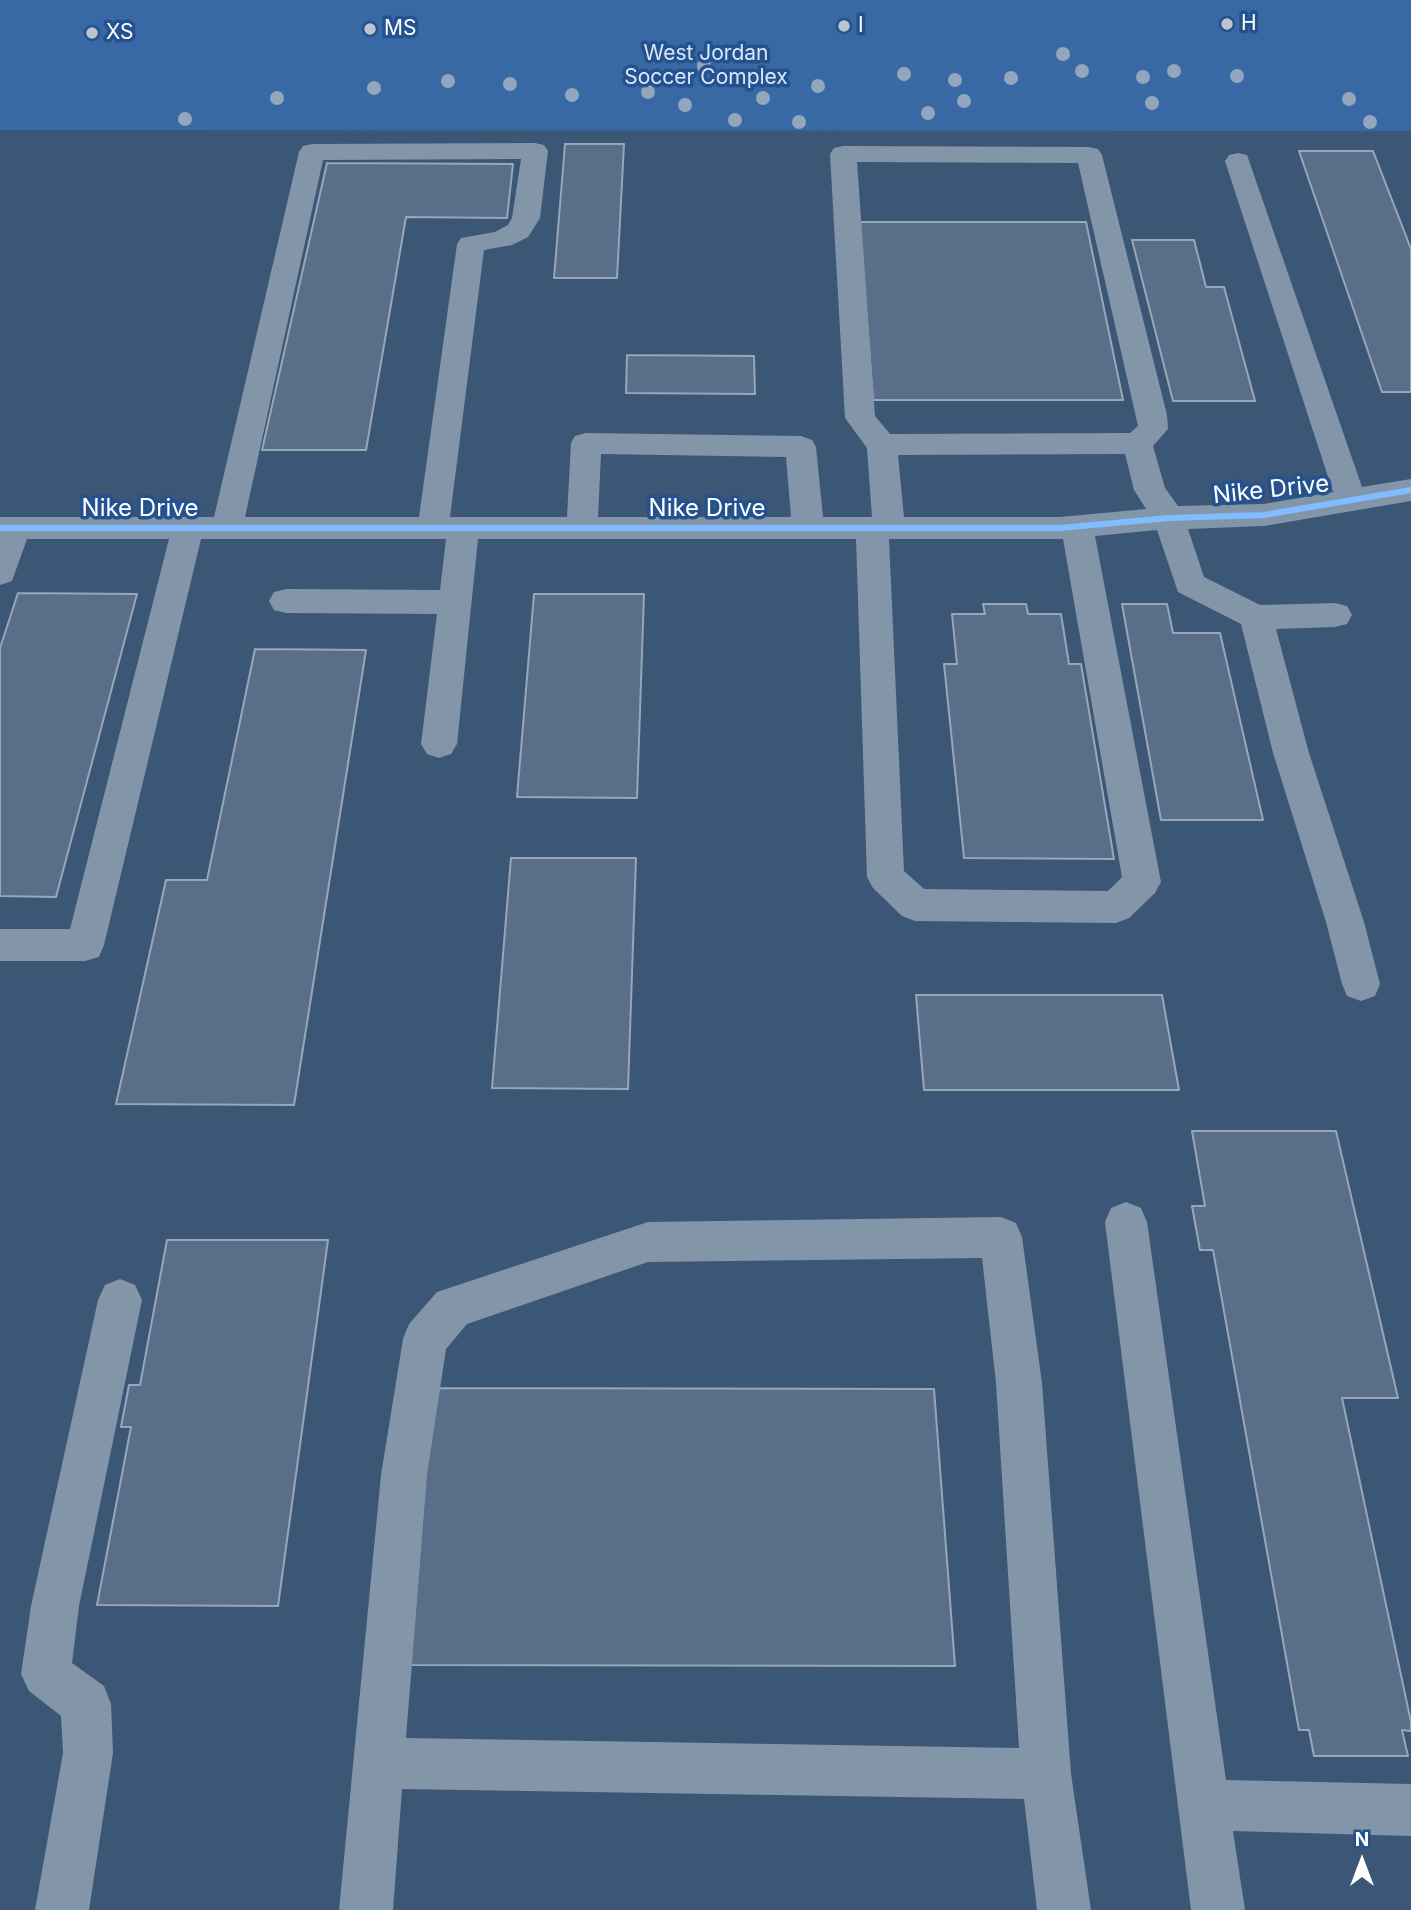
<!DOCTYPE html>
<style>
body{margin:0}
#map{position:relative;width:1411px;height:1910px;overflow:hidden;background:#3c5676;font-family:Inter,sans-serif}
canvas{display:block}
.north{position:absolute;left:1327px;top:1826px;width:70px;height:70px;-webkit-text-stroke:5px #24528e;paint-order:stroke;rotate:0deg;font-size:19px;font-weight:700;line-height:28px;text-align:center;color:#fff}
.north::after{content:'';display:block;margin:auto;width:24px;height:32px;background:#fff;clip-path:polygon(50% 0,100% 100%,50% 72%,0 100%)}
</style>
<div id="map">
<canvas width="1411" height="1910"></canvas>
<div class="north">N</div>
</div>
<script>
const g = document.querySelector('canvas').getContext('2d');
g.lineJoin = 'round';
function fill(path, color) {
  g.fillStyle = color;
  g.fill(path, 'evenodd');
}
function shape(rows) {
  const path = new Path2D();
  for (const r of rows) {
    path.moveTo(r[0], r[1]);
    for (let i = 2; i < r.length; i += 2) path.lineTo(r[i], r[i + 1]);
  }
  return path;
}
function stroke(path, color, width, dash) {
  g.strokeStyle = color;
  g.lineWidth = width;
  g.lineCap = dash ? 'butt' : 'round';
  g.setLineDash(dash || []);
  g.stroke(path);
}
function drawText(font, color, halo, rows, align = 'center') {
  g.font = font + ' Inter,sans-serif';
  g.lineWidth = 7;
  g.setLineDash([]);
  g.textBaseline = 'middle';
  g.strokeStyle = halo;
  g.fillStyle = color;
  for (const [text, x, y, turn = 0] of rows) {
    g.save();
    g.translate(x, y);
    g.rotate((+turn || 0) * Math.PI / 180);
    g.textAlign = isNaN(turn) ? turn : align;
    if (halo) g.strokeText(text, 0, 0);
    g.fillText(text, 0, 0);
    g.restore();
  }
}
fill(shape([
 [0,0,1411,0,1411,131,0,130]
]), '#3969a4');
const building = shape([
 [565,144,624,144,617,278,554,278,565,144],
 [1299,151,1373,151,1411,249,1411,392,1382,392,1299,151],
 [327,163,513,164,507,218,406,217,366,450,262,450,327,163],
 [859,222,1086,222,1123,400,873,400,859,222],
 [1132,240,1194,240,1206,287,1224,287,1255,401,1173,401,1132,240],
 [627,355,754,356,755,394,626,393,627,355],
 [18,593,137,594,56,897,0,896,0,648,18,593],
 [534,594,644,594,637,798,517,797,534,594],
 [983,604,1026,604,1028,614,1061,614,1069,664,1081,664,1114,859,964,858,944,664,957,664,952,614,985,614,983,604],
 [1122,604,1167,604,1173,633,1220,633,1263,820,1161,820,1122,604],
 [255,649,366,650,294,1105,116,1104,166,880,207,880,255,649],
 [511,858,636,858,628,1089,492,1088,511,858],
 [916,995,1162,995,1179,1090,924,1090,916,995],
 [1192,1131,1336,1131,1398,1398,1342,1398,1411,1722,1411,1731,1402,1730,1408,1756,1314,1756,1309,1730,1299,1730,1213,1250,1200,1250,1192,1206,1205,1206,1192,1131],
 [167,1240,328,1240,278,1606,97,1605,131,1427,121,1427,129,1385,140,1385,167,1240],
 [431,1388,934,1389,955,1666,405,1665,431,1388]
]);
fill(building, '#596e88');
stroke(building, '#98a6b9', 2);
fill(shape([
 [535,143,544,145,548,151,540,218,528,237,512,245,484,250,450,517,567,517,571,443,575,436,586,433,801,436,812,440,816,447,823,517,872,517,867,448,845,418,830,154,834,148,843,146,1089,147,1098,149,1102,155,1167,415,1168,429,1153,446,1165,488,1178,506,1264,504,1333,492,1225,161,1229,155,1238,153,1247,155,1362,487,1411,479,1411,501,1264,526,1188,529,1204,577,1260,605,1335,603,1347,606,1352,615,1347,624,1335,627,1276,629,1309,753,1364,922,1380,984,1375,996,1361,1001,1347,996,1342,984,1326,922,1273,753,1241,624,1178,592,1157,530,1095,536,1161,882,1155,893,1129,918,1116,923,915,921,902,916,873,888,867,877,856,539,478,539,457,744,451,754,439,758,427,754,421,744,437,614,286,613,274,610,269,601,274,592,286,589,440,590,446,539,201,539,104,945,99,957,85,961,0,961,0,929,70,929,169,539,27,539,12,581,0,585,0,517,214,517,299,152,303,146,312,144,535,143],
 [521,159,512,218,508,225,495,232,461,238,457,244,419,517,245,517,323,160,521,159],
 [857,162,1078,163,1138,426,1130,433,890,434,875,416,857,162],
 [601,454,786,457,791,517,598,517,601,454],
 [1125,454,1134,490,1146,509,1060,517,904,517,898,455,1125,454],
 [889,539,1063,539,1122,877,1108,891,924,889,904,871,889,539],
 [1126,1202,1141,1208,1147,1222,1226,1780,1411,1784,1411,1836,1233,1831,1245,1910,1191,1910,1105,1222,1111,1208,1126,1202],
 [1001,1217,1016,1223,1022,1237,1042,1383,1071,1774,1091,1910,1037,1910,1024,1799,402,1789,393,1910,339,1910,381,1475,403,1339,409,1324,437,1292,648,1222,1001,1217],
 [982,1258,996,1383,1019,1748,406,1738,427,1475,446,1349,467,1324,648,1262,982,1258],
 [120,1279,135,1285,142,1300,79,1606,72,1663,104,1686,111,1704,113,1753,89,1910,35,1910,63,1753,61,1716,29,1691,21,1674,31,1606,98,1300,105,1285,120,1279]
]), '#8396a9');
stroke(shape([
 [0,528,1060,528,1169,518,1264,515,1411,490]
]), '#80bcff', 6);
g.fillStyle = '#92a6be';
for (const [x, y] of [
 [1063,54],
 [704,66],
 [1082,71],
 [1174,71],
 [904,74],
 [1237,76],
 [1143,77],
 [1011,78],
 [955,80],
 [448,81],
 [510,84],
 [818,86],
 [374,88],
 [648,92],
 [572,95],
 [277,98],
 [763,98],
 [1349,99],
 [964,101],
 [1152,103],
 [685,105],
 [928,113],
 [185,119],
 [735,120],
 [799,122],
 [1370,122]
]) {
  g.beginPath();
  g.arc(x, y, 7, 0, 2 * Math.PI);
  g.fill();
}
for (const [x, y, r, color] of [
 [1227,24,7,"#bbc4cf"],
 [844,26,7,"#bbc4cf"],
 [370,29,7,"#bbc4cf"],
 [92,33,7,"#bbc4cf"]
]) {
  const dot = new Path2D();
  dot.arc(x, y, r, 0, 2 * Math.PI);
  g.fillStyle = color;
  g.fill(dot);
  stroke(dot, '#24528e', 2.5);
}
drawText('21px', '#fff', '#24528e', [
 ["H",1241,24],
 ["I",858,26],
 ["MS",384,29],
 ["XS",106,33]
], 'left');
drawText('21px', '#d9e7f9', '#24528e', [
 ["West Jordan",706,54],
 ["Soccer Complex",706,78]
]);
drawText('24px', '#fff', '#24528e', [
 ["Nike Drive",1271,490,-6],
 ["Nike Drive",140,509],
 ["Nike Drive",707,509]
]);
</script>
